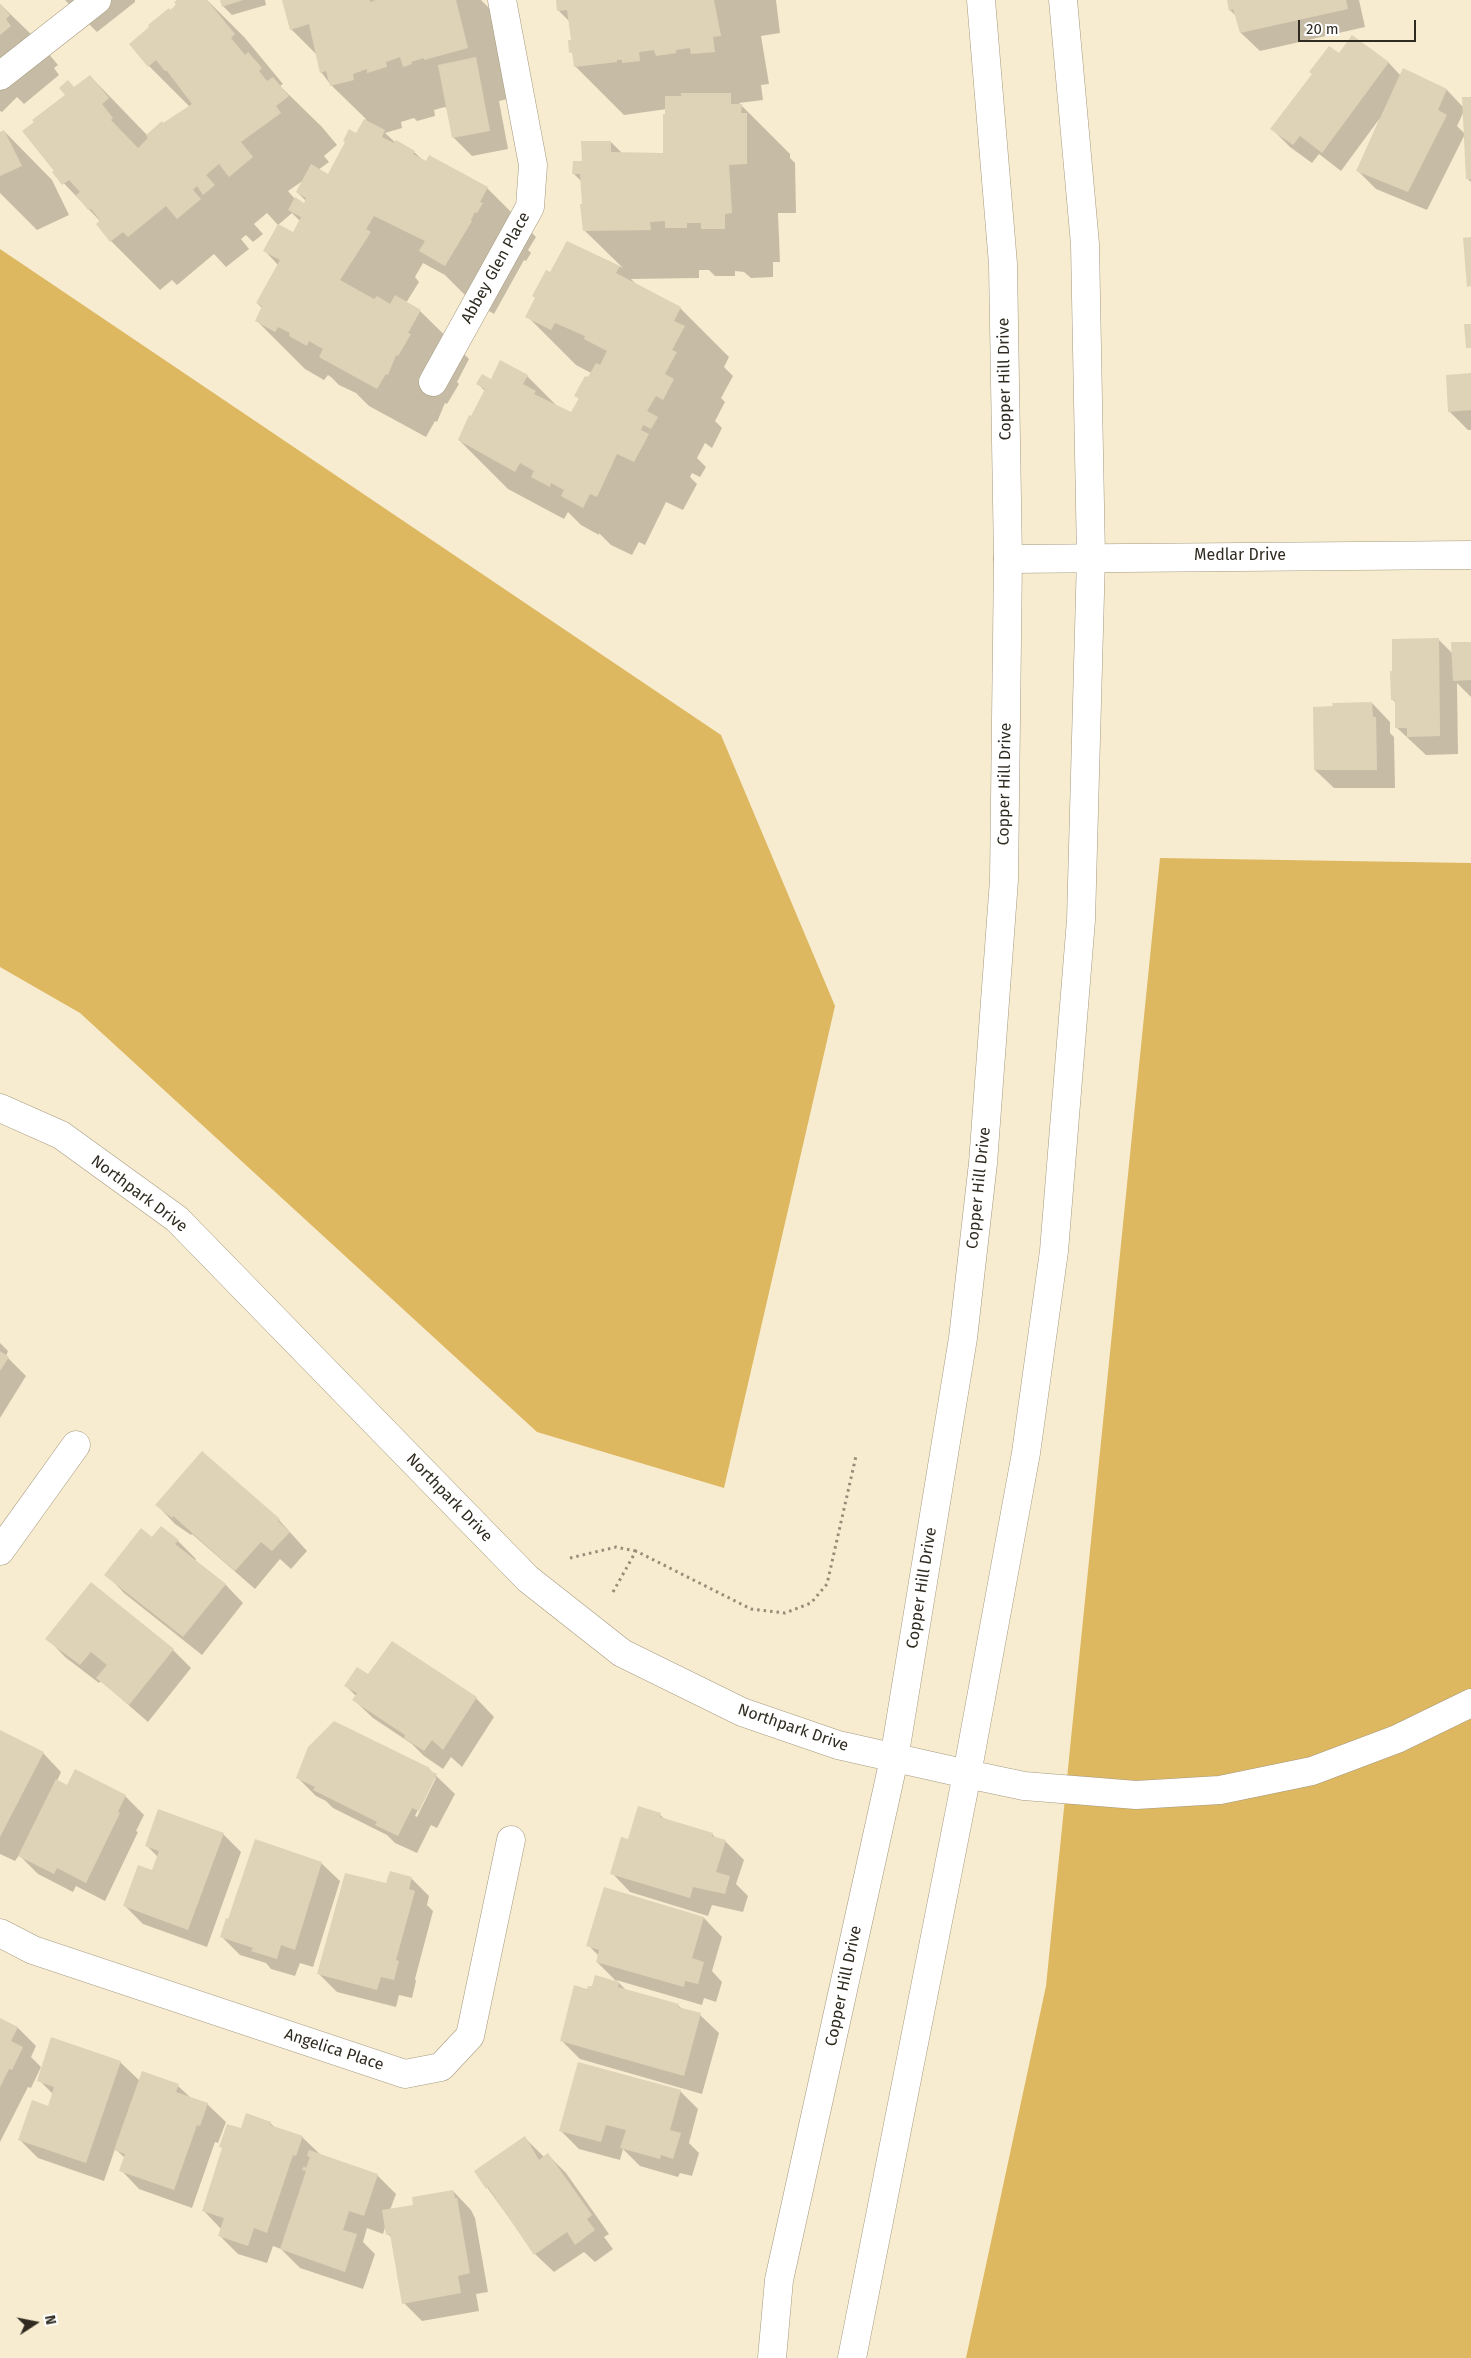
<!DOCTYPE html>
<style>
body{margin:0}
#map{position:relative;width:1471px;height:2358px;overflow:hidden;background:#f8ecd0;font-family:"Fira Sans",sans-serif}
canvas{display:block}
.north{position:absolute;left:10px;top:2298px;width:50px;height:50px;-webkit-text-stroke:4px #fff;paint-order:stroke;rotate:79deg;font-size:14px;font-weight:700;line-height:20px;text-align:center;color:#302b20}
.north::after{content:'';display:block;margin:auto;width:18px;height:22px;background:#302b20;clip-path:polygon(50% 0,100% 100%,50% 72%,0 100%)}
.scale{position:absolute;left:1298px;top:20px;width:118px;height:22px;box-sizing:border-box;border:2px solid #302b20;border-top:0;padding-left:6px;font-size:15px;line-height:18px;white-space:nowrap;color:#302b20;-webkit-text-stroke:4px #fff;paint-order:stroke}
</style>
<div id="map">
<canvas width="1471" height="2358"></canvas>
<div class="north">N</div>
<div class="scale">20 m</div>
</div>
<script>
const g = document.querySelector('canvas').getContext('2d');
g.lineJoin = 'round';
function fill(path, color) {
  g.fillStyle = color;
  g.fill(path, 'evenodd');
}
function shape(rows) {
  const path = new Path2D();
  for (const r of rows) {
    path.moveTo(r[0], r[1]);
    for (let i = 2; i < r.length; i += 2) path.lineTo(r[i], r[i + 1]);
  }
  return path;
}
function stroke(path, color, width, dash) {
  g.strokeStyle = color;
  g.lineWidth = width;
  g.lineCap = dash ? 'butt' : 'round';
  g.setLineDash(dash || []);
  g.stroke(path);
}
function drawText(font, color, halo, rows, align = 'center') {
  g.font = font + ' "Fira Sans",sans-serif';
  g.lineWidth = 4;
  g.setLineDash([]);
  g.textBaseline = 'middle';
  g.strokeStyle = halo;
  g.fillStyle = color;
  for (const [text, x, y, turn = 0] of rows) {
    g.save();
    g.translate(x, y);
    g.rotate((+turn || 0) * Math.PI / 180);
    g.textAlign = isNaN(turn) ? turn : align;
    if (halo) g.strokeText(text, 0, 0);
    g.fillText(text, 0, 0);
    g.restore();
  }
}
fill(shape([
 [0,249,721,735,835,1006,724,1488,537,1432,80,1013,0,967],
 [1160,858,1471,863,1471,2358,966,2358,1046,1986]
]), '#ddb860');
fill(shape([
 [65,0,135,0,135,2,97,32],
 [180,0,207,0,245,38,283,84,280,86,322,127,337,145,324,156,329,162,318,170,329,175,366,119,331,85,321,72,317,55,291,29,287,0,481,0,493,12,516,97,499,101,508,149,472,156,453,137,448,110,445,107,434,110,435,116,417,121,414,118,401,122,402,128,385,133,396,143,414,152,424,161,487,188,536,237,528,250,531,253,526,261,524,260,494,314,469,299,445,275,423,263,415,277,419,282,406,303,420,311,469,359,457,382,459,384,447,404,445,403,437,422,435,421,426,437,369,406,356,393,339,385,331,377,328,375,324,380,305,369,256,320,262,308,257,303,278,265,265,251,293,234,300,221,292,213,278,225,267,213,254,224,263,234,253,242,246,235,241,239,249,249,226,267,214,254,177,285,172,280,160,290,111,241,97,224,100,221,53,172,56,171,75,88,90,76,147,135,190,107,149,66,170,12],
 [304,180,297,192,306,201,304,204,294,198,288,191],
 [221,0,265,0,266,5,232,15,223,6],
 [558,0,776,0,780,33,761,36,769,84,761,85,763,100,739,103,790,154,790,158,795,163,796,213,778,213,780,262,773,262,773,277,751,278,744,272,735,271,735,276,715,276,709,270,699,270,699,278,631,279,638,286,680,308,729,357,724,367,733,376,721,398,725,402,715,421,722,428,712,448,705,443,697,458,706,467,700,477,692,473,690,477,697,484,683,510,666,502,645,545,639,542,632,555,611,545,599,533,599,535,581,525,568,512,564,519,508,489,459,440,485,391,478,384,491,380,527,376,559,408,572,414,579,399,576,396,591,373,576,365,527,316,567,242,623,268,585,231,582,182,574,174,583,162,611,142,622,153,664,154,667,109,624,115,575,66,574,55,571,52,572,41,570,22,559,11],
 [1228,0,1359,0,1365,27,1260,51,1241,33,1236,16,1230,10],
 [0,4,38,41,58,65,54,68,59,75,24,104,17,97,2,112,0,111],
 [1352,37,1389,63,1401,76,1404,70,1447,90,1464,108,1471,98,1471,182,1468,179,1464,111,1457,126,1465,134,1427,210,1376,189,1357,170,1380,118,1341,171,1319,154,1312,163,1290,147,1272,129,1339,55],
 [4,131,52,180,69,215,37,230,0,193,0,133],
 [1471,374,1471,430,1468,430,1449,411],
 [1438,639,1453,654,1471,643,1471,697,1457,683,1458,754,1426,755,1396,727,1396,703,1392,699],
 [1372,703,1390,722,1390,733,1394,737,1395,788,1334,788,1315,770],
 [0,1343,8,1351,6,1356,26,1376,0,1418],
 [202,1453,279,1520,307,1551,291,1569,280,1559,255,1589,192,1534,191,1535,175,1524,157,1505],
 [152,1539,178,1541,196,1559,195,1561,225,1584,243,1603,202,1655,124,1593,106,1574],
 [47,1638,173,1650,191,1668,148,1722,101,1681,99,1683,65,1657],
 [368,1676,476,1698,494,1717,462,1767,451,1757,443,1769,424,1756,412,1744,373,1718,354,1700,356,1696,346,1686],
 [0,1731,43,1753,61,1772,57,1781,67,1787,125,1796,144,1815,136,1831,138,1832,105,1901,76,1886,73,1892,38,1874,19,1855,15,1861,0,1854],
 [429,1769,455,1794,437,1828,431,1825,417,1853,395,1843,387,1835,333,1808,326,1801,316,1796,297,1777],
 [433,1778,436,1778,417,1817,415,1816],
 [660,1815,666,1820,712,1834,716,1838,725,1841,744,1860,736,1884,748,1896,743,1912,712,1905,708,1916,630,1892,612,1873,629,1841],
 [223,1834,241,1852,207,1947,143,1924,125,1906,153,1872,158,1857,146,1845],
 [321,1863,340,1881,313,1967,300,1963,295,1976,271,1969,266,1963,240,1955,221,1936,229,1920],
 [411,1878,429,1896,427,1905,433,1911,415,1979,416,1981,412,1998,399,1995,396,2007,337,1992,318,1973,387,1885],
 [605,1889,704,1918,722,1937,712,1971,722,1982,716,2002,704,1998,702,2005,616,1980,627,1991,679,2006,682,2009,700,2015,719,2033,702,2094,580,2059,562,2041,588,1990,618,1983,597,1962,599,1956,588,1945],
 [0,2019,18,2028,36,2046,31,2057,41,2067,31,2088,28,2087,0,2142],
 [120,2062,140,2081,178,2086,191,2098,207,2104,226,2122,218,2143,215,2142,192,2208,139,2189,121,2170,125,2158,115,2149,104,2181,38,2158,20,2140,49,2108,53,2094,39,2080],
 [680,2091,698,2109,689,2143,699,2153,692,2176,680,2173,678,2177,640,2166,623,2149,620,2160,579,2149,560,2130],
 [270,2123,276,2128,302,2137,322,2156,377,2175,396,2194,390,2210,415,2206,453,2191,471,2210,475,2218,488,2292,476,2294,479,2311,422,2321,404,2303,392,2238,388,2234,386,2224,383,2234,367,2228,363,2242,375,2254,363,2289,300,2268,281,2249,273,2246,267,2263,238,2254,219,2235,221,2229,203,2210,242,2130],
 [525,2138,544,2157,548,2155,566,2173,609,2234,604,2237,613,2249,595,2262,584,2252,554,2272,535,2254,476,2172]
]), '#0003');
fill(shape([
 [177,0,207,0,235,34,231,38,245,55,248,52,262,68,259,71,267,81,273,77,289,96,276,106,281,113,241,142,253,157,229,177,219,164,206,175,215,185,203,195,197,186,193,190,201,199,177,219,166,206,128,237,123,232,110,242,96,224,100,220,91,209,88,210,76,195,80,192,69,180,62,185,52,172,54,171,22,131,34,122,32,120,65,95,59,88,68,80,74,87,90,75,109,98,102,104,113,118,111,120,138,148,148,138,146,135,162,121,163,123,192,104,167,71,165,71,156,60,148,67,129,44,149,27,148,25,169,8,170,10,176,5,174,2],
 [220,0,243,0,222,7],
 [282,0,370,0,370,2,376,0,456,0,468,48,424,60,424,58,411,62,412,64,403,67,400,57,386,62,387,67,367,73,367,69,353,74,354,80,330,86,326,71,320,73,309,24,290,30],
 [556,0,714,0,721,36,713,37,715,52,691,54,690,48,676,50,676,53,656,56,654,50,639,52,640,61,622,63,622,60,617,60,617,62,574,67,572,52,569,53,568,40,571,40,567,10,557,11],
 [1227,0,1346,0,1348,9,1240,33,1233,9,1229,11],
 [0,4,10,15,6,19,11,26,0,35],
 [1352,35,1389,62,1322,153,1300,136,1293,145,1270,129,1312,74,1309,72,1329,46,1339,53],
 [476,57,490,131,452,138,438,65],
 [1403,68,1447,89,1438,110,1447,115,1408,192,1356,171],
 [681,93,731,93,731,104,742,104,741,113,747,113,747,164,729,165,732,213,725,214,725,229,701,229,701,223,687,223,687,228,665,228,665,221,650,222,651,230,583,231,580,204,582,204,580,174,572,174,573,161,582,161,581,141,611,141,611,152,663,153,663,114,665,114,665,96,681,96],
 [1462,97,1471,97,1471,179,1466,179],
 [364,119,385,130,382,137,394,143,396,140,415,151,413,154,426,161,429,155,488,187,480,202,483,203,477,213,475,212,471,220,472,221,445,266,419,251,425,241,374,216,366,229,371,232,340,280,374,299,377,296,390,304,395,295,421,310,408,333,411,334,398,356,396,355,388,375,386,374,377,389,319,357,323,349,309,341,307,346,289,336,290,333,278,327,275,332,255,321,262,306,256,303,280,260,263,251,278,224,293,232,301,217,288,210,295,197,304,203,306,198,296,192,311,164,328,174,345,142,343,141,349,129,356,133],
 [4,130,22,166,0,176,0,132],
 [1471,237,1471,286,1467,287,1463,238],
 [567,241,620,266,616,273,681,307,674,321,685,326,672,350,677,352,665,374,674,379,663,400,656,396,647,411,658,417,651,429,643,425,641,430,649,434,634,462,617,454,597,497,590,494,583,508,561,496,564,490,551,483,550,487,531,477,534,471,520,463,515,472,458,440,469,415,471,416,485,389,476,384,482,374,491,379,500,360,528,375,523,384,536,391,534,394,571,412,579,398,574,396,585,376,588,377,596,363,600,365,607,351,584,339,585,336,555,323,551,330,525,317,535,298,532,296,546,270,550,272],
 [1464,324,1471,324,1471,348,1466,348],
 [1471,373,1471,410,1448,412,1446,375],
 [1439,638,1440,736,1407,737,1407,728,1395,728,1395,700,1391,700,1390,671,1392,671,1392,639],
 [1451,642,1471,642,1471,680,1453,681],
 [1372,702,1373,717,1376,717,1377,770,1314,770,1313,707,1333,706,1332,703],
 [0,1351,9,1357,0,1371],
 [202,1451,280,1519,278,1521,290,1532,272,1551,261,1542,235,1571,173,1516,172,1518,155,1505],
 [161,1526,179,1540,175,1544,226,1584,183,1637,104,1575,141,1528,152,1537],
 [91,1582,174,1649,129,1705,96,1678,107,1665,91,1652,80,1665,45,1639],
 [392,1641,477,1697,443,1750,432,1740,424,1751,404,1738,405,1735,352,1700,357,1693,344,1686,357,1667,368,1674],
 [334,1721,430,1768,429,1770,437,1774,419,1811,412,1808,398,1836,375,1825,377,1822,313,1790,315,1787,296,1778,308,1747],
 [0,1730,44,1752,0,1837],
 [75,1769,126,1795,118,1812,120,1813,86,1883,57,1868,54,1874,18,1856,56,1779,67,1785],
 [638,1806,661,1813,660,1817,713,1833,712,1836,726,1840,716,1872,730,1876,725,1894,693,1887,690,1898,610,1874,621,1837,628,1839],
 [158,1809,224,1833,188,1930,123,1906,138,1865,152,1870,159,1851,145,1846],
 [255,1839,322,1862,295,1950,281,1945,277,1959,251,1951,253,1948,220,1937,226,1918,228,1919],
 [390,1871,412,1877,409,1889,415,1891,396,1960,399,1961,394,1980,381,1977,377,1990,317,1974,345,1873,386,1883],
 [604,1887,704,1917,692,1958,704,1962,698,1984,685,1981,684,1987,596,1962,599,1950,586,1946],
 [595,1975,619,1982,618,1987,679,2004,678,2007,701,2013,684,2076,560,2041,574,1985,587,1989,588,1986,592,1986],
 [0,2018,18,2027,11,2041,23,2047,12,2070,9,2069,0,2087],
 [51,2037,121,2061,86,2163,18,2140,32,2100,48,2106,54,2087,37,2081],
 [578,2062,681,2090,670,2130,681,2133,673,2159,661,2155,660,2159,620,2148,626,2130,606,2125,601,2142,559,2131],
 [142,2071,179,2084,176,2092,208,2103,200,2126,197,2125,174,2190,119,2171,125,2154,114,2150],
 [246,2113,271,2122,270,2125,303,2136,296,2156,293,2155,267,2233,254,2228,248,2246,218,2236,224,2218,202,2211,222,2148,219,2147,227,2124,241,2128],
 [525,2136,539,2160,548,2153,592,2215,587,2219,595,2230,575,2245,567,2232,534,2255,488,2187,486,2189,474,2171],
 [309,2150,378,2174,364,2216,349,2211,343,2230,357,2234,345,2272,280,2249,306,2171,302,2170,304,2166,306,2168,310,2157,307,2156],
 [453,2190,455,2198,457,2198,470,2273,458,2276,461,2293,402,2304,390,2234,386,2235,382,2210,413,2205,412,2197]
]), '#ded2b7');
const street = shape([
 [0,76,97,0],
 [433,382,530,207,533,165,502,0],
 [1008,559,1471,555],
 [0,1108,61,1135,177,1219,528,1579,622,1653,742,1712,838,1745,967,1774],
 [0,1551,76,1445],
 [0,1933,33,1950,405,2074,441,2067,470,2036,511,1840]
]);
const secondary = shape([
 [967,1774,1024,1786,1136,1795,1220,1790,1312,1771,1397,1739,1471,1703],
 [772,2358,779,2280,894,1759,963,1338,983,1163,1004,880,1008,559,1003,264,981,0],
 [852,2358,967,1774,1026,1453,1054,1251,1081,920,1091,557,1085,244,1063,0]
]);
stroke(street, '#a5997f', 29);
stroke(secondary, '#a5997f', 29);
stroke(shape([
 [570,1558,616,1547,636,1551],
 [613,1592,636,1551,751,1609,785,1613,811,1603,827,1584,856,1456]
]), '#968d79', 3, [2.5, 4]);
stroke(street, '#fff', 28);
stroke(secondary, '#fff', 28);
drawText('16px', '#302b20', '#fff', [
 ["Abbey Glen Place",496,268,-61],
 ["Copper Hill Drive",1005,379,-91],
 ["Medlar Drive",1240,556],
 ["Copper Hill Drive",1005,784,-89],
 ["Copper Hill Drive",979,1188,-84],
 ["Northpark Drive",139,1194,37],
 ["Northpark Drive",449,1498,46],
 ["Copper Hill Drive",922,1588,-81],
 ["Northpark Drive",793,1728,19],
 ["Copper Hill Drive",844,1986,-78],
 ["Angelica Place",334,2050,18]
]);
</script>
